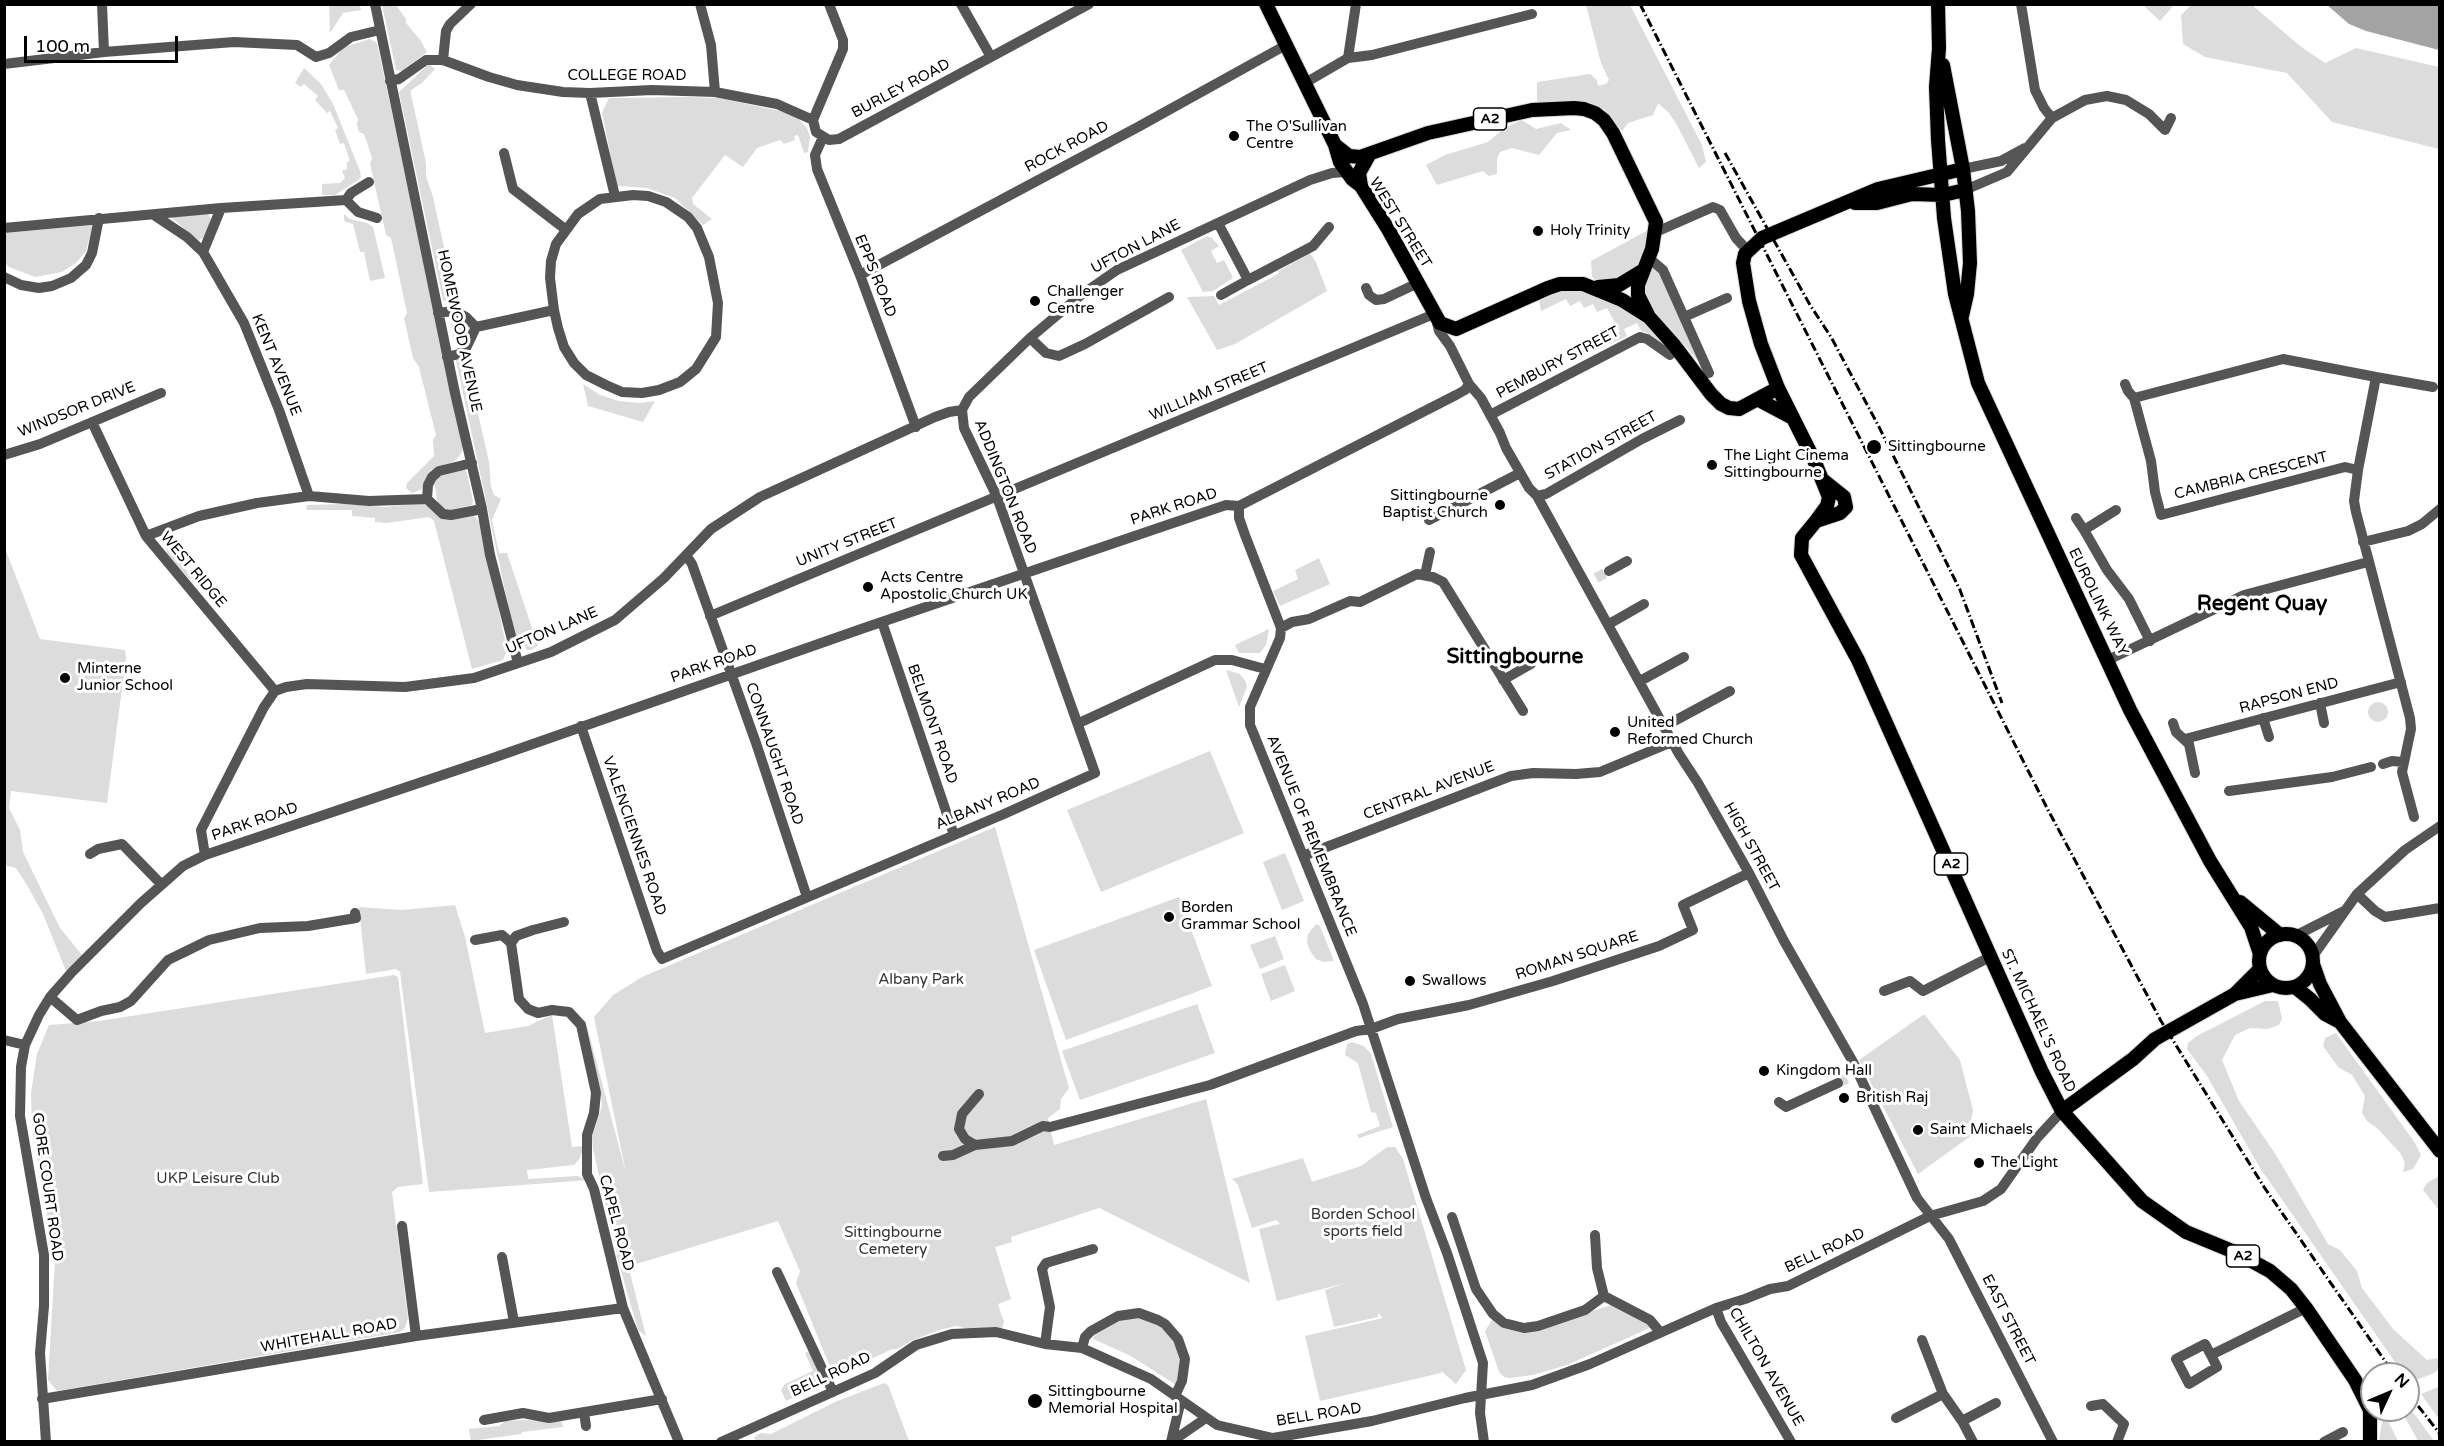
<!DOCTYPE html>
<style>
body{margin:0}
#map{position:relative;width:2444px;height:1446px;overflow:hidden;background:#fff;font-family:"Varela Round",sans-serif}
canvas{display:block}
.frame{position:absolute;inset:0;border:6px solid #000;pointer-events:none}
.north{position:absolute;left:2360px;top:1362px;width:60px;height:60px;box-sizing:border-box;background:#fff;border:2px solid #999;border-radius:50%;rotate:46deg;font-size:16px;font-weight:700;line-height:24px;text-align:center;color:#000}
.north::after{content:'';display:block;margin:auto;width:21px;height:27px;background:#000;clip-path:polygon(50% 0,100% 100%,50% 72%,0 100%)}
.scale{position:absolute;left:24px;top:36px;width:154px;height:27px;box-sizing:border-box;border:3px solid #000;border-top:0;padding-left:8px;font-size:18px;line-height:21px;white-space:nowrap;color:#000;-webkit-text-stroke:4px #fff;paint-order:stroke}
</style>
<div id="map">
<canvas width="2444" height="1446"></canvas>
<div class="frame"></div>
<div class="north">N</div>
<div class="scale">100 m</div>
</div>
<script>
const g = document.querySelector('canvas').getContext('2d');
g.lineJoin = 'round';
function fill(path, color) {
  g.fillStyle = color;
  g.fill(path, 'evenodd');
}
function shape(rows) {
  const path = new Path2D();
  for (const r of rows) {
    if (r.length === 3) {
      path.moveTo(r[0] + r[2], r[1]);
      path.arc(r[0], r[1], r[2], 0, 2 * Math.PI);
      continue;
    }
    path.moveTo(r[0], r[1]);
    for (let i = 2; i < r.length; i += 2) path.lineTo(r[i], r[i + 1]);
  }
  return path;
}
function stroke(path, color, width, dash) {
  g.strokeStyle = color;
  g.lineWidth = width;
  g.lineCap = dash ? 'butt' : 'round';
  g.setLineDash(dash || []);
  g.stroke(path);
}
function drawText(font, color, halo, rows, align = 'center') {
  g.font = font + ' "Varela Round",sans-serif';
  g.lineWidth = 6;
  g.setLineDash([]);
  g.textBaseline = 'middle';
  g.strokeStyle = halo;
  g.fillStyle = color;
  for (const [text, x, y, turn = 0] of rows) {
    g.save();
    g.translate(x, y);
    g.rotate((+turn || 0) * Math.PI / 180);
    g.textAlign = isNaN(turn) ? turn : align;
    if (halo) g.strokeText(text, 0, 0);
    g.fillText(text, 0, 0);
    g.restore();
  }
}
fill(shape([
 [329,5,359,5,361,10,343,13,330,33],
 [382,5,396,5,406,19,406,23,421,41,427,52,402,71,396,70],
 [1586,5,1630,5,1702,145,1706,162,1699,168,1677,125,1669,113,1658,103,1653,115,1628,123,1622,131,1604,109,1599,109,1591,103,1537,104,1537,82,1590,74,1597,80,1598,86,1606,84,1609,80,1601,63],
 [2143,5,2174,5,2160,21],
 [2191,5,2252,5,2300,46,2325,63,2356,48,2439,67,2439,149,2332,122,2287,73,2205,57,2183,44,2181,15],
 [370,39,377,43,463,445,462,452,455,461,431,470,425,488,412,493,406,488,407,483,434,456,433,440,436,435,419,367,413,358,404,318,407,313,391,238,386,235,370,164,372,158,364,134,359,132,357,125,358,119,344,90,339,90,329,65,344,47],
 [429,64,435,69,422,83,411,90,411,94,426,163,426,176,433,197,455,298,450,305,447,304,443,300,399,92],
 [304,68,321,84,333,104,360,171,361,177,358,180,335,195,322,195,322,184,340,183,345,178,342,171,347,169,347,162,350,161,344,143,340,144,335,130,338,128,330,111,327,113,315,100,318,96,304,84,301,87,295,83],
 [688,97,719,98,794,114,807,128,810,137,808,152,804,153,798,135,794,136,795,140,784,144,780,140,757,148,743,167,725,155,692,198,693,204,712,219,703,225,675,198,647,188,617,186,602,113,609,98],
 [1522,120,1536,129,1561,123,1571,130,1557,133,1539,155,1512,148,1500,152,1497,158,1497,174,1489,176,1483,171,1437,185,1426,165,1445,155,1488,142,1506,127],
 [207,212,211,219,205,237,199,240,197,240,172,218,174,215],
 [344,214,350,219,367,223,373,227,385,278,370,281,364,252,360,252,353,224,344,221],
 [93,225,86,251,77,262,62,272,35,277,9,267,5,263,5,233],
 [1650,229,1648,242,1633,273,1626,279,1597,281,1592,277,1591,261],
 [1207,236,1212,238,1219,246,1211,251,1217,263,1224,260,1233,278,1213,291,1203,292,1181,250],
 [1310,253,1316,262,1327,291,1235,344,1217,350,1187,297,1214,296,1219,305,1278,274,1279,271],
 [1651,267,1657,268,1699,362,1674,333,1648,307,1642,283],
 [1576,290,1620,305,1639,317,1679,359,1644,331,1642,332,1637,323,1624,329,1627,336,1593,352,1591,346,1620,332,1607,308,1597,312,1593,304,1584,308,1580,301,1570,306,1566,299,1541,311,1539,299,1559,291],
 [455,316,457,316,469,327,469,332,461,344,454,342,450,319],
 [465,356,489,462,491,487,494,495,501,499,492,520,499,553,507,553,538,646,531,650,527,650,523,643,516,642,456,360],
 [583,384,600,395,619,401,640,403,655,401,643,422,588,406],
 [464,468,467,473,473,501,472,505,446,511,438,504,434,481,436,477],
 [421,503,434,509,474,516,480,522,507,650,503,660,472,669,434,521,429,517,387,523,375,522,375,518,352,516,352,510,306,510,307,505,346,504,385,507],
 [174,535,180,549,172,554,193,578,189,579,167,553,166,541],
 [5,548,40,639,125,650,126,658,107,803,11,791,9,808,20,830,23,852,60,928,82,955,66,971,43,914,27,885,16,868,5,865],
 [1319,558,1330,584,1280,606,1273,591,1298,579,1295,570],
 [1269,629,1266,645,1260,653,1239,653,1235,645],
 [1226,670,1240,674,1246,682,1247,687,1239,707],
 [2378,712,10],
 [1210,751,1244,833,1101,892,1067,810],
 [995,827,1069,1088,1061,1099,1060,1109,1048,1118,1054,1145,1206,1099,1250,1283,1099,1208,1011,1237,1012,1242,995,1247,1011,1299,998,1304,1004,1322,1000,1336,956,1326,939,1330,911,1341,897,1349,892,1349,834,1377,796,1283,800,1271,778,1221,633,1265,629,1269,646,1336,638,1330,619,1264,593,1149,592,1137,602,1106,601,1094,584,1015,626,1173,594,1017,613,995,642,977],
 [1285,853,1304,901,1282,910,1263,862],
 [1179,897,1212,986,1066,1040,1034,950],
 [455,905,465,937,485,1033,528,1026,552,1015,572,1147,584,1146,580,1158,574,1165,527,1170,528,1179,577,1176,589,1180,429,1192,400,972,396,969,366,974,359,907,402,910],
 [1316,924,1320,926,1334,961,1323,962,1316,959,1310,951,1307,942,1308,934],
 [1275,936,1284,959,1260,969,1250,945],
 [1285,965,1295,991,1271,1001,1261,974],
 [394,975,398,977,423,1184,398,1187,392,1192,408,1318,405,1328,400,1332,57,1391,48,1380,55,1261,32,1129,31,1093,37,1054,49,1025,99,1021],
 [2265,1001,2278,1001,2282,1019,2279,1025,2268,1029,2250,1028,2235,1035,2222,1060,2239,1101,2276,1155,2328,1244,2340,1250,2357,1271,2362,1288,2393,1329,2427,1360,2439,1358,2439,1369,2434,1373,2419,1379,2410,1378,2395,1362,2260,1168,2207,1076,2187,1049,2188,1043,2197,1036],
 [1197,1004,1215,1053,1080,1100,1062,1051],
 [1923,1015,1925,1015,1960,1060,1973,1110,1971,1120,1975,1132,1979,1130,1918,1174,1859,1060],
 [2336,1033,2415,1143,2421,1155,2413,1169,2403,1172,2405,1163,2401,1154,2378,1129,2367,1121,2362,1113,2365,1096,2352,1075,2338,1067,2323,1046,2325,1038],
 [1352,1042,1364,1046,1371,1054,1393,1127,1359,1138,1357,1135,1380,1126,1376,1113,1371,1112,1358,1063,1345,1055,1347,1044],
 [1387,1147,1395,1147,1403,1159,1466,1370,1456,1384,1441,1371,1441,1373,1320,1401,1305,1336,1383,1318,1378,1313,1378,1317,1334,1327,1325,1290,1345,1283,1277,1301,1259,1229,1280,1224,1276,1220,1252,1228,1238,1185,1232,1179,1303,1158,1312,1182,1361,1166],
 [2439,1176,2440,1176,2439,1210,2423,1190,2427,1183],
 [1611,1305,1620,1306,1652,1327,1567,1365,1533,1375,1510,1378,1504,1377,1499,1372,1485,1331,1492,1320,1509,1328,1565,1320],
 [1134,1317,1153,1321,1173,1337,1183,1363,1176,1385,1131,1356,1093,1339,1095,1333,1116,1320],
 [809,1351,824,1382,786,1401,781,1390,785,1384,813,1371,805,1353],
 [884,1383,888,1385,909,1441,756,1441,754,1437,761,1433,771,1434,835,1402],
 [2438,1387,2440,1389,2439,1419,2421,1394],
 [2408,1407,2416,1416,2434,1441,2418,1441,2401,1410,2408,1410],
 [2386,1417,2398,1441,2379,1441,2382,1421],
 [522,1420,561,1421,563,1427,522,1432,521,1434,471,1441,469,1429,499,1426,505,1421]
]), '#dcdcdc');
fill(shape([
 [2327,5,2439,5,2439,50,2366,31,2349,24]
]), '#a3a3a3');
stroke(shape([
 [1596,578,1609,571],
 [1838,1083,1850,1077]
]), '#d9d9d9', 10, [10, 5]);
const major = shape([
 [1266,4,1335,145,1340,162,1352,179,1361,186,1388,229,1440,323,1456,329,1548,288,1560,284,1583,284,1622,300,1649,317,1674,345,1711,394,1721,404,1729,408,1739,409,1778,388],
 [1938,4,1939,48,1936,87,1938,140,1944,218,1955,294,1978,383,2130,710,2210,861,2251,927,2260,954],
 [1943,65,1963,169,1968,211,1970,263,1967,294,1962,316],
 [1335,145,1349,156,1360,157,1428,133,1532,110,1574,108,1584,109,1595,113,1604,120,1613,133,1656,222,1652,249,1638,285,1638,295,1648,315],
 [1361,186,1359,173,1369,155],
 [1855,203,1877,203,1912,194,1943,195,1965,190],
 [1598,287,1619,285,1642,271],
 [1759,400,1791,417],
 [1829,497,1827,506,1816,521,1802,538,1801,555,1858,660,2042,1072,2062,1111,2142,1201,2186,1232,2237,1253,2270,1271,2291,1289,2306,1308,2355,1380,2370,1410,2370,1442],
 [1829,497,1814,460,1778,388,1761,344,1749,301,1743,263,1745,254,1762,238,1878,189,1963,169],
 [1816,521,1840,513,1846,507,1844,497,1824,481],
 [2240,902,2280,935],
 [2286,961,27],
 [2313,964,2320,984,2340,1022,2440,1151],
 [2295,987,2310,999,2325,1014,2340,1022],
 [2235,994,2273,985],
 [2062,1111,2133,1059,2155,1039,2235,994,2260,969]
]);
stroke(major, '#dbdbdb', 16);
stroke(shape([
 [102,4,104,52],
 [375,4,455,393,482,509,490,555,518,663],
 [700,4,711,45,715,92],
 [961,4,991,57],
 [2021,4,2035,90,2044,108,2052,118],
 [1348,58,1372,55,1532,14],
 [443,60,446,31,450,24,471,4],
 [4,64,104,52,234,42,297,45,316,57,329,53,351,37,380,30],
 [390,81,399,79,426,60,443,60,489,77,517,85,563,92,590,93,652,90,715,92,777,104,813,120,816,132,829,140,839,139,1089,4],
 [1305,83,1348,58,1356,4],
 [590,93,615,196],
 [813,120,843,49,843,40,829,4],
 [823,137,815,155,817,169,860,275,916,427],
 [504,153,513,189,565,229],
 [1963,169,2001,161,2025,148],
 [369,182,351,193,346,200,358,212,377,218],
 [1965,190,2007,172,2052,118,2085,100,2107,96,2126,100,2149,114,2165,130,2171,118],
 [633,195,648,196,666,202,688,217,697,228,709,257,718,303,716,337,696,369,680,382,659,390,642,393,622,392,606,385,586,375,574,363,564,347,558,328,554,310,550,278,551,261,556,244,578,214,600,199,633,195],
 [221,208,346,200],
 [154,215,187,237,203,252],
 [1218,223,1248,280,1313,246,1329,227],
 [4,228,221,208,203,252,244,323,279,410,309,496],
 [1656,232,1713,207,1720,210,1736,238,1747,250],
 [1649,258,1663,270,1709,373],
 [860,275,1138,127,1286,45],
 [4,277,21,285,39,288,52,286,71,278,86,265,92,253,99,218],
 [1366,288,1369,295,1376,300,1384,299,1418,283],
 [1221,295,1248,280],
 [438,313,454,311,466,317,476,327,466,348,459,354,447,357],
 [1684,317,1727,298],
 [1436,319,1439,331,1450,346,1469,384,1481,398,1500,433,1506,448,1529,488,1537,496,1679,754,1698,783,1749,873,1784,941,1853,1062,1917,1198,1949,1239,2053,1442],
 [476,327,554,310],
 [1030,338,1046,353,1059,356,1085,344,1169,297],
 [2283,359,2376,377,2358,470,2345,467,2161,515,2155,492,2151,461,2134,398,2283,359],
 [2376,377,2433,387],
 [2125,384,2128,391,2134,398],
 [1490,415,1640,337,1647,339,1670,355],
 [92,422,146,536,275,691],
 [4,455,40,444,161,393],
 [472,463,439,471,432,477,428,485,427,499,443,514,451,515,482,509],
 [2358,470,2354,501,2356,512,2410,718,2411,729,2402,772,2414,817],
 [1537,496,1546,494,1642,439,1680,420],
 [1239,506,1239,518,1245,535,1281,628,1280,638,1250,707,1250,725,1363,1004,1426,1198,1447,1253,1483,1363,1480,1413,1484,1442],
 [2116,510,2084,530,2107,570,2129,599,2150,641],
 [2076,518,2084,530],
 [1429,520,1520,473],
 [146,536,199,516,257,503,309,496,369,501,427,499],
 [2363,542,2408,531,2422,524,2440,509],
 [686,555,692,564,756,743,807,897],
 [1609,571,1627,561],
 [1425,575,1430,552],
 [710,616,1434,314],
 [882,622,954,835],
 [1609,624,1644,604],
 [1281,628,1292,622,1309,619,1350,601,1360,602,1417,574,1433,577,1443,582,1523,711],
 [2108,660,2244,595,2368,562],
 [1503,680,1531,664],
 [1640,681,1684,657],
 [2320,703,2324,723],
 [2263,718,2269,737],
 [1079,723,1215,660,1232,660,1265,669],
 [2173,723,2176,732,2189,744,2195,773],
 [581,726,657,951,662,959,1004,814,1095,773,997,497,964,428,962,410,969,397,1030,338,1081,295,1117,270,1310,180,1332,173,1346,172],
 [1665,726,1730,691],
 [2185,739,2401,682],
 [2383,764,2392,761,2403,762],
 [2229,791,2332,777,2371,767],
 [90,854,98,849,122,844,161,884],
 [205,855,201,830,264,707,275,691,286,687,307,684,405,687,474,678,551,652,615,620,664,578,711,529,760,497,935,417,949,412,962,410],
 [1303,856,1511,776,1533,773,1576,774,1600,772,1672,742],
 [2357,894,2375,911,2385,917,2440,908],
 [564,922,533,930,516,936,511,943,519,999,528,1009,538,1013,552,1010,569,1012,581,1025,596,1093,594,1113,587,1135,587,1174,594,1189,623,1308,679,1442],
 [2295,936,2344,911],
 [475,940,502,935,511,943],
 [2313,956,2357,894,2405,850,2440,826],
 [1884,991,1910,981,1923,991,1990,957],
 [50,997,77,1020,101,1011,120,1007,131,1001,168,960,209,940,260,928,308,926,356,918,355,913],
 [4,1040,25,1045],
 [1779,1102,1786,1107,1838,1083],
 [975,1145,965,1139,959,1129,962,1114,979,1094],
 [943,1156,953,1155,975,1145,1012,1141,1043,1126,1050,1127,1210,1085,1356,1031,1371,1029,1398,1019,1469,1005,1553,981,1659,946,1693,930,1683,905,1749,873],
 [1452,1217,1476,1289,1493,1314,1504,1323,1524,1328,1538,1326,1585,1310,1604,1296,1650,1320,1660,1332],
 [402,1226,416,1336],
 [1595,1235,1597,1268,1604,1296],
 [502,1257,514,1322],
 [777,1272,833,1392],
 [1716,1308,1721,1322,1791,1442],
 [1922,1340,1943,1394,1962,1421,1973,1442],
 [1045,1344,1050,1307,1042,1269,1046,1263,1093,1249],
 [1082,1348,1085,1337,1091,1331,1118,1316,1139,1313,1158,1320,1165,1324,1178,1339,1185,1359,1182,1381,1175,1396],
 [2211,1355,2217,1367,2189,1384,2176,1359,2205,1344,2211,1355,2306,1308],
 [42,1399,416,1336,623,1308],
 [2091,1406,2103,1404,2124,1424,2117,1442],
 [584,1412,586,1426],
 [1896,1418,1943,1394],
 [484,1420,523,1413,549,1418,662,1399],
 [1962,1421,1996,1403],
 [46,1442,40,1353,44,1306,44,1255,20,1116,21,1067,25,1045,39,1015,50,997,72,972,141,903,183,866,205,855,490,759,864,628,1226,505,1239,506,1456,395,1465,390,1469,384],
 [721,1442,875,1373,916,1345,952,1334,996,1332,1045,1344,1082,1348,1151,1379,1217,1425,1273,1438,1372,1421,1465,1398,1532,1385,1590,1364,1716,1308,1745,1299,1770,1289,1788,1286,1930,1216,1983,1201,2001,1189,2037,1138,2062,1111],
 [1171,1442,1181,1400],
 [1171,1442,1206,1418],
 [2324,1442,2343,1432]
]), '#555', 10);
stroke(major, '#000', 14);
stroke(shape([
 [1640,4,2047,808,2161,1021,2264,1187,2394,1374],
 [1725,153,1810,305,1831,337,1878,425,1960,590,2002,703],
 [2408,1393,2440,1434]
]), '#000', 3, [9, 3, 1.5, 3]);
for (const [x, y, r, color] of [
 [1234,136,6,"#000"],
 [1538,231,6,"#000"],
 [1035,301,6,"#000"],
 [1874,447,8,"#000"],
 [1712,465,6,"#000"],
 [1500,505,6,"#000"],
 [868,587,6,"#000"],
 [65,678,6,"#000"],
 [1615,732,6,"#000"],
 [1169,917,6,"#000"],
 [1410,981,6,"#000"],
 [1764,1071,6,"#000"],
 [1844,1098,6,"#000"],
 [1918,1130,6,"#000"],
 [1979,1163,6,"#000"],
 [1035,1401,8,"#000"]
]) {
  const dot = new Path2D();
  dot.arc(x, y, r, 0, 2 * Math.PI);
  g.fillStyle = color;
  g.fill(dot);
  stroke(dot, '#fff', 2);
}
for (const [x, y, w] of [
 [1490,119,33],
 [1951,864,33],
 [2243,1256,33]
]) {
  const box = new Path2D();
  box.roundRect(x - w / 2, y - 11, w, 22, 4.5);
  g.fillStyle = '#fff';
  g.fill(box);
  stroke(box, '#000', 1.5);
}
drawText('bold 14px', '#000', null, [
 ["A2",1490,119],
 ["A2",1951,864],
 ["A2",2243,1256]
]);
drawText('15px', '#000', '#fff', [
 ["COLLEGE ROAD",627,76],
 ["BURLEY ROAD",901,89,-28],
 ["ROCK ROAD",1067,147,-28],
 ["WEST STREET",1400,223,58],
 ["UFTON LANE",1136,247,-28],
 ["EPPS ROAD",875,276,68],
 ["HOMEWOOD AVENUE",459,331,78],
 ["PEMBURY STREET",1558,363,-28],
 ["KENT AVENUE",276,365,68],
 ["WILLIAM STREET",1209,392,-23],
 ["WINDSOR DRIVE",77,410,-22],
 ["STATION STREET",1601,446,-29],
 ["CAMBRIA CRESCENT",2251,476,-14],
 ["ADDINGTON ROAD",1005,487,68],
 ["PARK ROAD",1174,507,-18],
 ["UNITY STREET",847,543,-22],
 ["WEST RIDGE",193,570,50],
 ["EUROLINK WAY",2098,602,64],
 ["UFTON LANE",552,631,-23],
 ["PARK ROAD",714,664,-19],
 ["RAPSON END",2289,696,-15],
 ["BELMONT ROAD",932,724,71],
 ["CONNAUGHT ROAD",774,754,71],
 ["CENTRAL AVENUE",1429,791,-21],
 ["ALBANY ROAD",988,804,-23],
 ["PARK ROAD",255,822,-19],
 ["VALENCIENNES ROAD",634,836,71],
 ["AVENUE OF REMEMBRANCE",1311,836,68],
 ["HIGH STREET",1751,847,61],
 ["ROMAN SQUARE",1577,956,-18],
 ["ST. MICHAEL'S ROAD",2038,1021,65],
 ["GORE COURT ROAD",47,1187,82],
 ["CAPEL ROAD",616,1223,75],
 ["BELL ROAD",1825,1251,-25],
 ["EAST STREET",2008,1320,63],
 ["WHITEHALL ROAD",329,1336,-10],
 ["CHILTON AVENUE",1766,1367,60],
 ["BELL ROAD",831,1375,-25],
 ["BELL ROAD",1319,1415,-9]
]);
drawText('15px', '#000', '#fff', [
 ["The O'Sullivan",1246,127],
 ["Centre",1246,144],
 ["Holy Trinity",1550,231],
 ["Challenger",1047,292],
 ["Centre",1047,309],
 ["Sittingbourne",1888,447],
 ["The Light Cinema",1724,456],
 ["Sittingbourne",1724,473],
 ["Sittingbourne",1488,496,"right"],
 ["Baptist Church",1488,513,"right"],
 ["Acts Centre",880,578],
 ["Apostolic Church UK",880,595],
 ["Minterne",77,669],
 ["Junior School",77,686],
 ["United",1627,723],
 ["Reformed Church",1627,740],
 ["Borden",1181,908],
 ["Grammar School",1181,925],
 ["Swallows",1422,981],
 ["Kingdom Hall",1776,1071],
 ["British Raj",1856,1098],
 ["Saint Michaels",1930,1130],
 ["The Light",1991,1163],
 ["Sittingbourne",1048,1392],
 ["Memorial Hospital",1048,1409]
], 'left');
drawText('15px', '#333', '#fff', [
 ["Albany Park",921,980],
 ["UKP Leisure Club",218,1179],
 ["Borden School",1363,1215],
 ["sports field",1363,1232],
 ["Sittingbourne",893,1233],
 ["Cemetery",893,1250]
]);
drawText('bold 21px', '#000', '#fff', [
 ["Regent Quay",2262,604],
 ["Sittingbourne",1515,657]
]);
</script>
